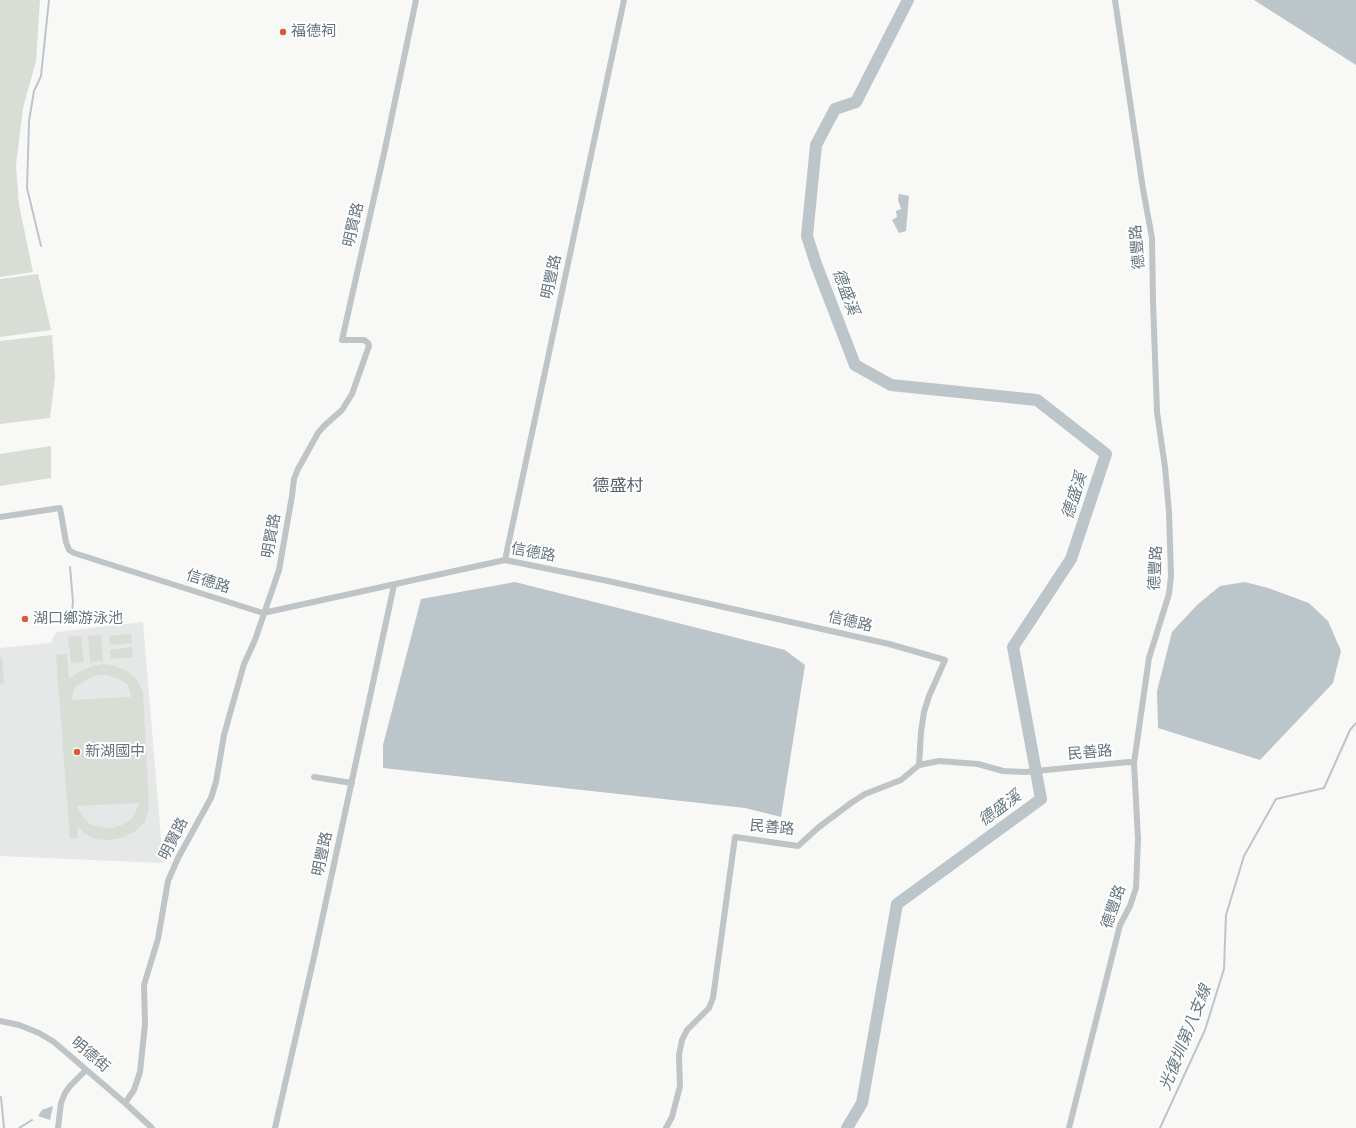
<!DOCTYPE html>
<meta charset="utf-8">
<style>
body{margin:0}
canvas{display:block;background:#f8f8f6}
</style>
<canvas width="1356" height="1128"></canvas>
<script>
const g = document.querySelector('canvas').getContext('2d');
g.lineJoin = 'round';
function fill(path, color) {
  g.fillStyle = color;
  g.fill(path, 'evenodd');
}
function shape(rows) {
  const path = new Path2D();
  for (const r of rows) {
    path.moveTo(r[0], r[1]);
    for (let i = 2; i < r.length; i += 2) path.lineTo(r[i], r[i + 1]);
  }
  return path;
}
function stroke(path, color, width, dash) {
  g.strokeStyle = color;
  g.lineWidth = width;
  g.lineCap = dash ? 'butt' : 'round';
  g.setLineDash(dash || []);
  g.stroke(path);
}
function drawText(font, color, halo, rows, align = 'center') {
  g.font = font + ' "Space Grotesk","Noto Sans TC",sans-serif';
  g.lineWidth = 4;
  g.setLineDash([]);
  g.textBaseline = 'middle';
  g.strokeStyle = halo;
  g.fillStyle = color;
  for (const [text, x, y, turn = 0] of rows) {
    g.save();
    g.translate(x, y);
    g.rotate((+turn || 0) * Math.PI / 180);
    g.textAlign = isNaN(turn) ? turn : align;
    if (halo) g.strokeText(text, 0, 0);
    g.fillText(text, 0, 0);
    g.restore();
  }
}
fill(shape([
 [143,622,163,863,0,856,0,648,51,643,56,632]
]), '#e6e7e7');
fill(shape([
 [0,0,40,0,36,61,23,108,16,165,19,205,33,272,0,277],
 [38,274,51,330,0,337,0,279],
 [52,335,55,378,50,418,0,424,0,341],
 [51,446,51,478,0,486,0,454],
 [131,634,132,643,110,645,109,636],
 [101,635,103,661,90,662,88,636],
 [81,636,84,662,71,663,68,637],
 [132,647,133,657,111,659,110,650],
 [67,654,69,678,81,671,92,666,103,664,115,666,127,671,137,680,143,693,149,807,145,822,134,832,121,838,109,840,96,839,85,834,77,826,78,838,70,839,56,655],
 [95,675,107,675,119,679,128,685,131,697,71,700,75,687,86,680],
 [139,803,135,814,130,820,122,825,112,828,100,827,90,824,82,816,77,806],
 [0,657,2,657,4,683,0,684]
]), '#d8ddd5');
fill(shape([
 [1254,0,1356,0,1356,65],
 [899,194,909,196,906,231,899,233,892,220,897,217,896,211,901,209,898,200],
 [515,582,785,650,805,665,781,817,745,808,383,768,383,745,421,599],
 [1245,582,1268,588,1309,603,1328,621,1341,651,1333,683,1260,760,1158,728,1157,691,1172,632,1197,605,1220,586],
 [53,1106,50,1120,38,1116,42,1110]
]), '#bcc5ca');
stroke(shape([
 [41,246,27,188,29,121,34,91,41,76,49,0],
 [70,567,73,602,71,624],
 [1,1097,4,1128],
 [19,1128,32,1120],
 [1160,1128,1205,1030,1224,969,1226,915,1244,856,1276,799,1324,788,1350,730,1356,723]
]), '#bcc5ca', 2);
stroke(shape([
 [847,1128,862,1103,897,904,1041,799,1013,647,1071,559,1106,454,1037,400,891,385,855,365,816,264,807,236,816,145,835,109,856,102,908,0]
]), '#bcc5ca', 12);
stroke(shape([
 [0,517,60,508,66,542,69,550,74,553,263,613,505,560,608,581,889,644,945,660,929,696,924,712,921,732,919,765],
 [505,560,624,0],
 [314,777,352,783],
 [0,1021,19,1025,39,1033,54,1042,125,1103,152,1128],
 [125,1103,134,1090,140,1072,145,1024,144,985,158,939,168,881,178,858,211,798,216,782,224,735,244,664,255,640,279,570,292,496,294,479,298,469,318,433,324,426,342,410,352,394,369,346,368,343,364,340,342,340,385,149,416,0],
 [58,1128,61,1103,65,1093,70,1086,86,1070],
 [275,1128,314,957,394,585],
 [666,1128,672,1117,680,1086,679,1055,682,1040,687,1030,709,1008,713,998,735,837,798,846,819,827,851,803,865,794,901,780,919,765,939,761,978,764,1003,771,1025,772,1129,762,1134,763],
 [1069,1128,1120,925,1130,906,1136,888,1138,839,1134,763,1149,658,1169,594,1171,576,1169,512,1165,467,1157,412,1153,302,1152,238,1143,189,1115,0]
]), '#bfc4c7', 6);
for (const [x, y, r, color] of [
 [283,32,4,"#d85b36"],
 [25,619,4,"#d85b36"],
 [77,752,4,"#d85b36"]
]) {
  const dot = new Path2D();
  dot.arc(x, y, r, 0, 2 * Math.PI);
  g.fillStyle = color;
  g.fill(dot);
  stroke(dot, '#fff', 1.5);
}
drawText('15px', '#65747f', '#fff', [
 ["福德祠",291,32],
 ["湖口鄉游泳池",33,619],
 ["新湖國中",85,752]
], 'left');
drawText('15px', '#65747f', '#fff', [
 ["明賢路",354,225,-77],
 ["德豐路",1138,247,-95],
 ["明豐路",552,277,-78],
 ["明賢路",272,536,-80],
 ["信德路",533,553,10],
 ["德豐路",1156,568,-87],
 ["信德路",208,582,18],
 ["信德路",850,622,13],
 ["民善路",1090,753,-5],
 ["民善路",772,828,5],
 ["明賢路",174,839,-63],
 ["明豐路",323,854,-78],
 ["德豐路",1114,907,-71],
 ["明德街",90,1055,40]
]);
drawText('italic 16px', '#657980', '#fff', [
 ["德盛溪",845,292,70],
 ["德盛溪",1075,496,-72],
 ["德盛溪",1000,809,-36],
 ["光復圳第八支線",1186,1038,-68]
]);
drawText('17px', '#57626b', '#fff', [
 ["德盛村",618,486]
]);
</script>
